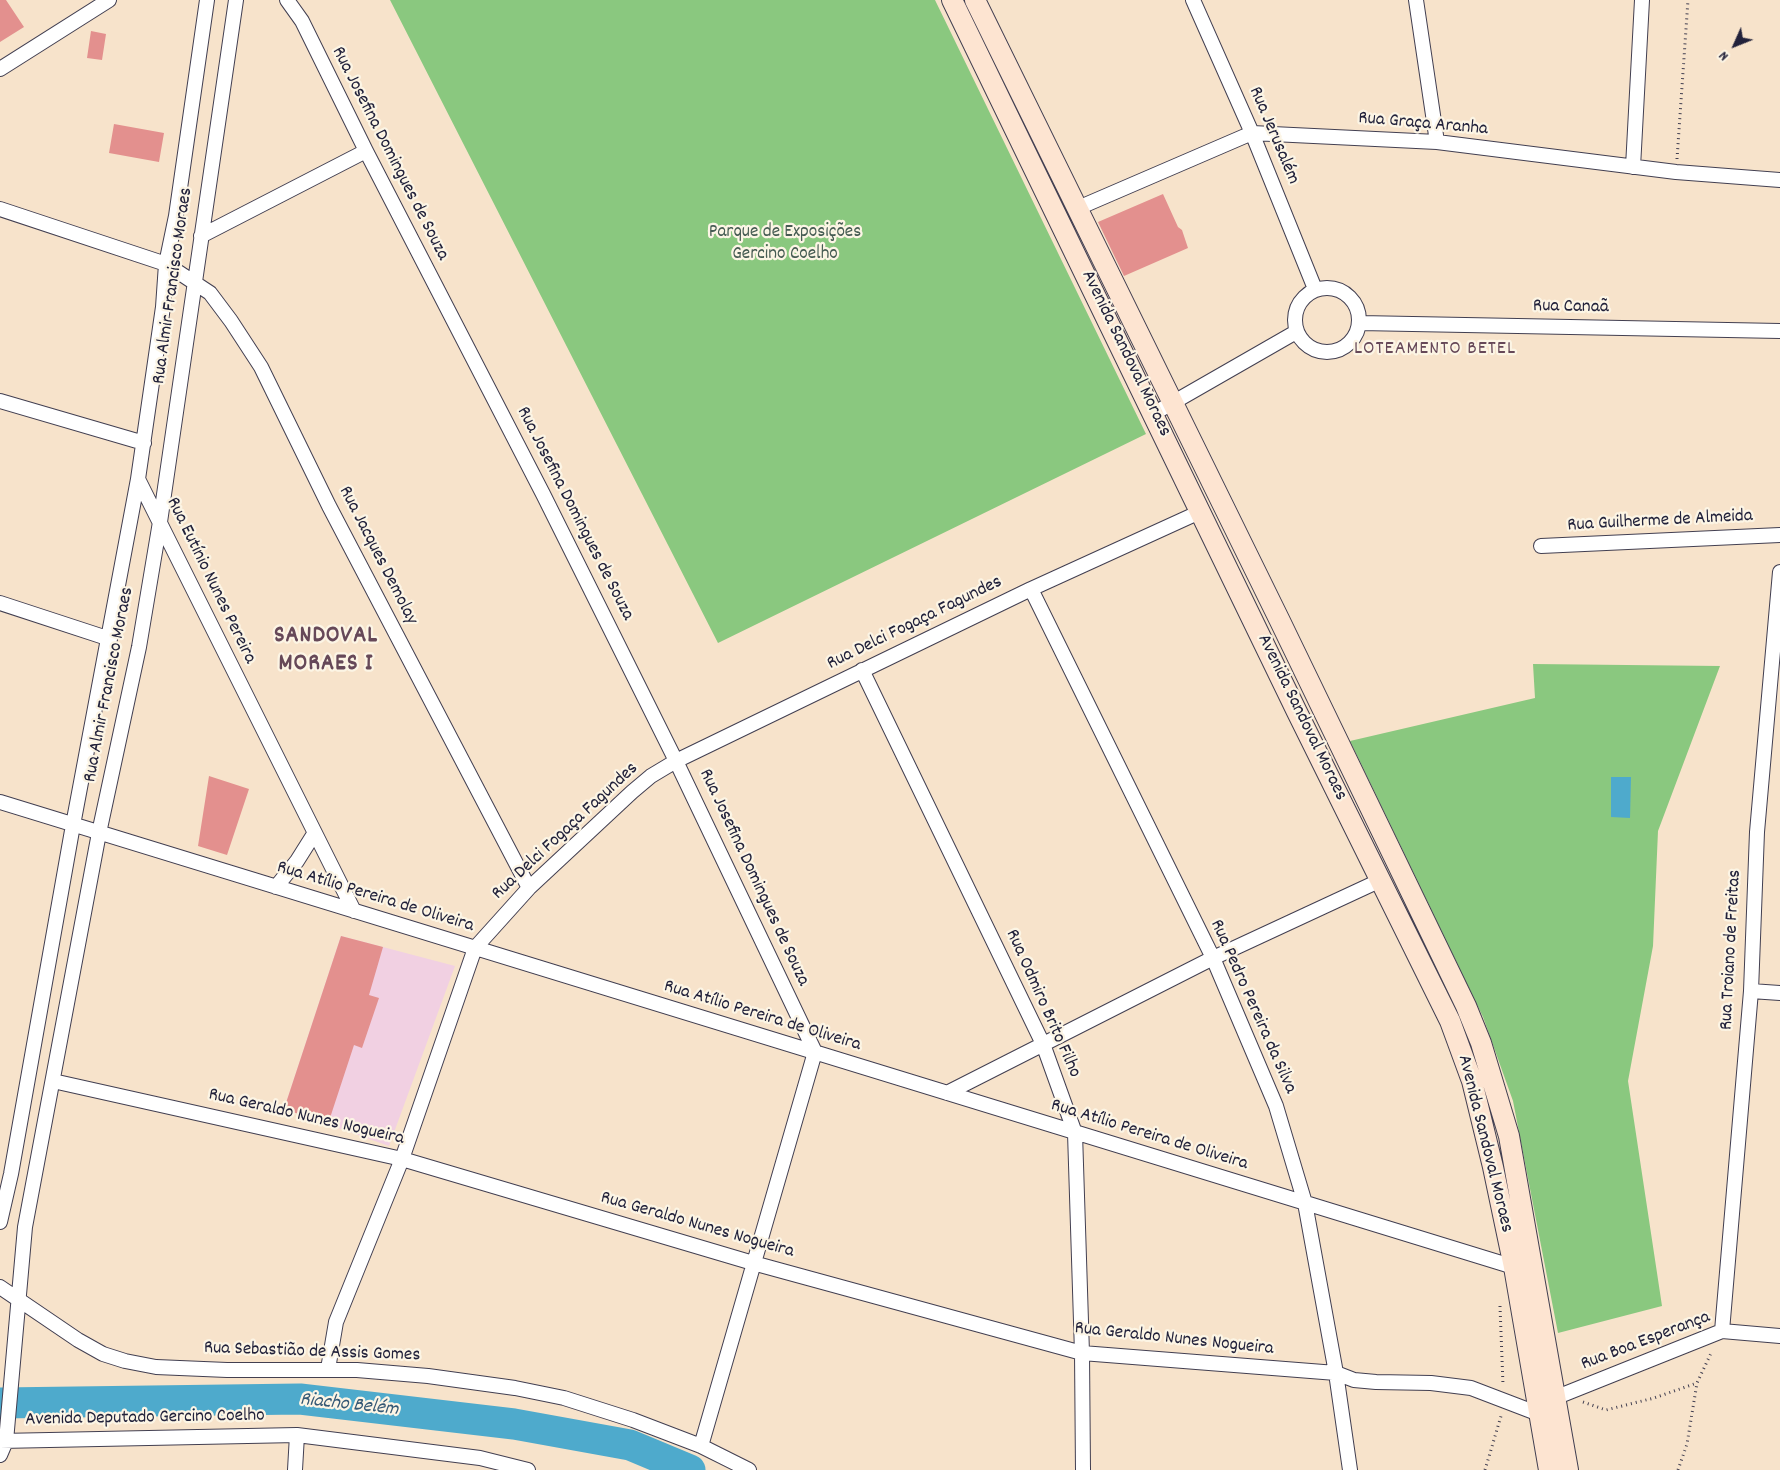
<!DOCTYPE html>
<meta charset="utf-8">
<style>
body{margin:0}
#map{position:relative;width:1780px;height:1470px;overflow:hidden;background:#f7e3cb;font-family:Dekko,sans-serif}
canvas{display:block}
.north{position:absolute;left:1710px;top:20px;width:50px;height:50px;-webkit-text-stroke:4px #fcf5e5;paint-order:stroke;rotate:226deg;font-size:14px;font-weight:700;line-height:20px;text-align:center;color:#22223b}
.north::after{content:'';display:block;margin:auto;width:18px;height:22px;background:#22223b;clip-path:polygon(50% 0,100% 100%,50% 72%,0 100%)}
</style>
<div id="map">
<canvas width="1780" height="1470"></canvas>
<div class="north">N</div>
</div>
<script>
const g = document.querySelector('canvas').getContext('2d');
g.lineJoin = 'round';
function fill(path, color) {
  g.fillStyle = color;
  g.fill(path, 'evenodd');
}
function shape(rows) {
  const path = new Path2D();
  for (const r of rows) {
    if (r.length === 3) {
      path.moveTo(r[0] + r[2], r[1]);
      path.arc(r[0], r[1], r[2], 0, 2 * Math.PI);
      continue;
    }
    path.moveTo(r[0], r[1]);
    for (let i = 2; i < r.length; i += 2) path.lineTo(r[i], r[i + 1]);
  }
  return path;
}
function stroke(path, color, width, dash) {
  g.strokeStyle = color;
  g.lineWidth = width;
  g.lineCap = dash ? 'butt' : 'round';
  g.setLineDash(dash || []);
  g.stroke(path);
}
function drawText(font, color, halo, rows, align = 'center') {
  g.font = font + ' Dekko,sans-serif';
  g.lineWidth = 4.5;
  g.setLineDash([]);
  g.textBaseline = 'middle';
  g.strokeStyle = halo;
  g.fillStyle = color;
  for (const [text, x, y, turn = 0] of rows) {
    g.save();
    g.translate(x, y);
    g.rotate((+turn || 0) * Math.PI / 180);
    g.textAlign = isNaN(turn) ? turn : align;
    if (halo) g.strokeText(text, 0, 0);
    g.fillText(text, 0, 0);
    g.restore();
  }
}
fill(shape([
 [341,936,455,966,389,1146,284,1109]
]), '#f1d0e2');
fill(shape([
 [390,0,935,0,1146,434,718,643],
 [1533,664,1720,666,1658,831,1653,946,1628,1081,1662,1306,1558,1333,1513,1101,1483,1017,1350,741,1535,698]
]), '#8ac87f');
fill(shape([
 [1611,777,1631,777,1630,818,1611,817]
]), '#4eaacc');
stroke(shape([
 [0,1403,300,1399,514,1424,630,1445,690,1470]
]), '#4eaacc', 31);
fill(shape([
 [0,0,6,0,24,27,0,42],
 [91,31,106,34,102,60,87,58],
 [114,124,164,133,159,162,109,153],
 [1163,194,1178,227,1182,230,1188,248,1124,276,1098,222],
 [209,776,249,789,227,855,198,846],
 [341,936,383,947,369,995,379,998,362,1048,354,1045,328,1124,284,1109]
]), '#e3908e');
const street = shape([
 [287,0,302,21,366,151,543,494,676,761,815,1052,701,1446],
 [1193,0,1252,133,1315,289],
 [1416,0,1437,142],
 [0,69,109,0],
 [1633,167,1642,0],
 [1078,208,1252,133,1437,142,1676,172,1780,180],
 [0,209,166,264,210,293,231,321,261,367,329,506,529,888],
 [201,236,366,151],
 [1327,320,32],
 [1360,323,1780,331],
 [0,401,144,443],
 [1153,414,1296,332],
 [138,479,354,911],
 [1541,546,1780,535],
 [1031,589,1213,958,1276,1106,1305,1203,1336,1373,1350,1470],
 [0,603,110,639],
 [862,670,1043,1044,1075,1133,1082,1353,1083,1470],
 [0,802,1514,1267],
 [276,887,297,861,314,834],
 [1751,991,1780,993],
 [53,1081,402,1159,753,1263,1082,1353,1336,1373,1354,1380,1376,1382,1431,1383,1471,1388,1539,1414],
 [947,1093,1213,958,1381,880],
 [0,1222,11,1174,73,825,138,479,163,307,166,264,176,216,207,0],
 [0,1287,78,1340,103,1354,125,1361,156,1367,227,1370,357,1370,428,1376,515,1388,564,1398,633,1420,701,1446,749,1470],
 [1722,1331,1751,991,1757,832,1780,572],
 [328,1369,336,1322,402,1159,475,948,529,888,632,792,651,776,676,761,1031,589,1202,511],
 [1557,1397,1722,1331,1780,1336],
 [0,1441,297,1435,480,1458,528,1470],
 [0,1455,6,1441,25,1227,99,833,139,647,160,522,236,0],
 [295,1470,297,1435]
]);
const secondary = shape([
 [952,0,1297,712,1450,1021,1472,1081,1493,1167,1514,1267,1549,1470],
 [975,0,1279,619,1466,1006,1481,1043,1509,1136,1568,1470]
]);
stroke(street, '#423f51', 16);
stroke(secondary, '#423f51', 22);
stroke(shape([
 [1677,159,1688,0],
 [1500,1306,1503,1385],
 [1583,1402,1606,1410,1654,1398,1697,1383],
 [1485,1470,1501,1416],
 [1678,1470,1687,1444,1697,1383,1712,1351]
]), '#423f51', 3, [1, 4]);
stroke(street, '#fff', 14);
stroke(secondary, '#fde4d1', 20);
drawText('19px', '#22223b', '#fcf5e5', [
 ["Rua Graça Aranha",1423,125,5],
 ["Rua Jerusalém",1273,136,67],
 ["Rua Josefina Domingues de Souza",389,154,63],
 ["Rua Almir Francisco Moraes",174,286,-82],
 ["Rua Canaã",1571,308,1],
 ["Avenida Sandoval Moraes",1125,354,64],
 ["Rua Josefina Domingues de Souza",574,514,63],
 ["Rua Guilherme de Almeida",1660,522,-3],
 ["Rua Jacques Demolay",377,556,63],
 ["Rua Eutínio Nunes Pereira",210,581,64],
 ["Rua Delci Fogaça Fagundes",915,624,-26],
 ["Rua Almir Francisco Moraes",110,685,-79],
 ["Avenida Sandoval Moraes",1301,718,64],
 ["Rua Delci Fogaça Fagundes",566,832,-43],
 ["Rua Josefina Domingues de Souza",753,878,65],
 ["Rua Atílio Pereira de Oliveira",375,898,17],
 ["Rua Troiano de Freitas",1732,950,-87],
 ["Rua Odmiro Brito Filho",1042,1004,66],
 ["Rua Pedro Pereira da Silva",1252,1007,66],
 ["Rua Atílio Pereira de Oliveira",762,1017,17],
 ["Rua Geraldo Nunes Nogueira",306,1118,13],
 ["Rua Atílio Pereira de Oliveira",1149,1136,17],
 ["Avenida Sandoval Moraes",1484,1144,76],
 ["Rua Geraldo Nunes Nogueira",697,1226,16],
 ["Rua Geraldo Nunes Nogueira",1174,1340,6],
 ["Rua Boa Esperança",1646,1342,-21],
 ["Rua Sebastião de Assis Gomes",312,1353,2],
 ["Avenida Deputado Gercino Coelho",145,1419,-1]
]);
drawText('19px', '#465c53', '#fcf5e5', [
 ["Parque de Exposições",785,233],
 ["Gercino Coelho",785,255]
]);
g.letterSpacing = '1px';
drawText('20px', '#664858', '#fcf5e5', [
 ["LOTEAMENTO BETEL",1435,350]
]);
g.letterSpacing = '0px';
drawText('italic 20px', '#345875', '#fcf5e5', [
 ["Riacho Belém",349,1406,6]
]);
g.letterSpacing = '1px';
drawText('bold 24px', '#664858', '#fcf5e5', [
 ["SANDOVAL",326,638],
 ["MORAES I",326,666]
]);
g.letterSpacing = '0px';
</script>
